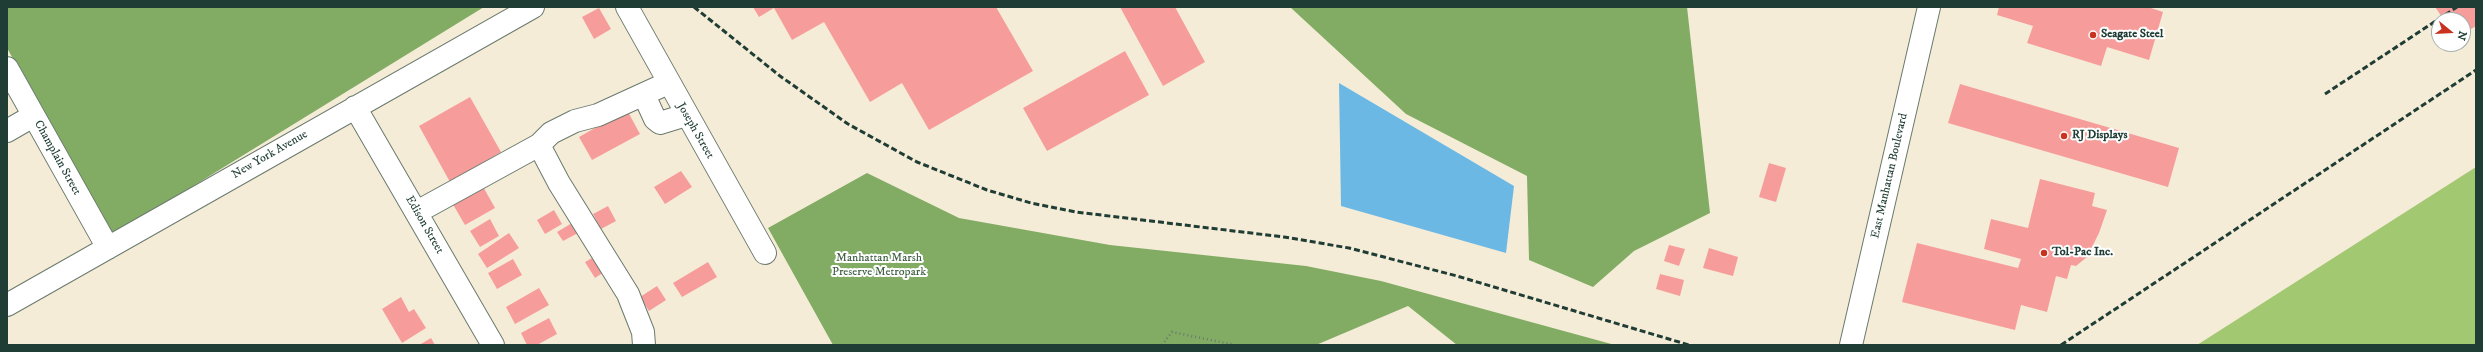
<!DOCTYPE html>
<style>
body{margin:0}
#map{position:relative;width:2483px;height:352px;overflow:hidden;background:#f5ecd8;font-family:"IM FELL DW Pica",serif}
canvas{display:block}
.frame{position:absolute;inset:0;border:8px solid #1f3d34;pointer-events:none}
.north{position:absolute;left:2431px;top:12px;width:40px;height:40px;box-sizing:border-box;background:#fff;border:1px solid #a5b1ae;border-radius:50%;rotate:108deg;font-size:11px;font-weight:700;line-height:16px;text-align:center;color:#1f3d34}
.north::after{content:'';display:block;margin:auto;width:14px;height:18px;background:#c8321e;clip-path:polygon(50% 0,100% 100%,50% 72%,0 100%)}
</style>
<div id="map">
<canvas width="2483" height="352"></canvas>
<div class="frame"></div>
<div class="north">N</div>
</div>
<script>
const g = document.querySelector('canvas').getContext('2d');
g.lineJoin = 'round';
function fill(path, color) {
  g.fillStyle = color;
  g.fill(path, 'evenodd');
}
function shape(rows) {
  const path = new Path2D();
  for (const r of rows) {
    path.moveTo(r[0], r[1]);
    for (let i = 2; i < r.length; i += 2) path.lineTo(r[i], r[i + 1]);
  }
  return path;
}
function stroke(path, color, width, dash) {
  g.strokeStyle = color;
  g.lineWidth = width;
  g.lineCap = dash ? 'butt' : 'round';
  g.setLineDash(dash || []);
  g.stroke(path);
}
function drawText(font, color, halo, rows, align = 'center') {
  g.font = font + ' "IM FELL DW Pica",serif';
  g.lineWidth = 4;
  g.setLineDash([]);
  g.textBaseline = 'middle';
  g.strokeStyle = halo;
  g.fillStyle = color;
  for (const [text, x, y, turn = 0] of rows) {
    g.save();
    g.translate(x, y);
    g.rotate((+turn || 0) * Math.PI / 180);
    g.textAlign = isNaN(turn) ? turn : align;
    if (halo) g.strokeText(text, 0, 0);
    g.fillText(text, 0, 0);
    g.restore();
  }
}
fill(shape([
 [2476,167,2476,345,2197,345]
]), '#a3c872');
fill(shape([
 [7,7,484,7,112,236,7,48],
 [1290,7,1687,7,1710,213,1634,251,1593,287,1529,260,1527,176,1406,114],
 [867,173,959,218,1110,245,1306,266,1381,281,1615,345,1457,345,1408,306,1316,345,833,345,768,228]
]), '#82ac64');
fill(shape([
 [1339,83,1514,186,1506,253,1341,206]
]), '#6cb8e5');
fill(shape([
 [753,7,996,7,1033,71,929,130,902,83,870,102,824,22,792,40,774,8,759,17],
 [1120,7,1175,7,1205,62,1163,86],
 [1999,7,2148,7,2163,12,2149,60,2107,47,2101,66,2027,43,2033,26,1997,15],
 [2435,7,2476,7,2476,26,2463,34,2463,20,2444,20],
 [599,8,611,29,594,39,582,17],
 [1125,51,1149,95,1047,151,1023,108],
 [1960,84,2179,148,2168,187,1948,123],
 [470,97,501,152,450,182,419,126],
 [627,110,640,134,592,160,579,137],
 [1769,163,1786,168,1776,202,1759,197],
 [681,171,692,187,665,204,654,187],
 [2040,179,2095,193,2092,206,2107,210,2099,233,2087,257,2076,266,2071,265,2067,279,2056,276,2047,312,2021,305,2015,330,1902,302,1917,243,2018,268,2021,259,1984,249,1991,219,2028,228],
 [481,183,495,208,465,225,451,201],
 [608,206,616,221,601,229,593,214],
 [554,210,562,224,545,234,537,220],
 [490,219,499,236,480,247,470,231],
 [572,223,578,233,563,241,557,232],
 [509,233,519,248,487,268,478,254],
 [1669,245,1685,249,1679,266,1664,261],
 [1709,248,1738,257,1733,276,1703,268],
 [594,257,604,272,595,278,585,262],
 [513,259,522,275,497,289,488,273],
 [708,262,717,277,682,297,673,283],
 [1660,274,1684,280,1680,296,1656,289],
 [657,286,666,300,649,311,640,297],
 [539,288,549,305,515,324,506,307],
 [401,297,409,312,414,309,426,328,402,343,382,309],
 [549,318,557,334,537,345,527,345,521,333],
 [431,338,435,345,419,345]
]), '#f69d9b');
const minor = shape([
 [627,7,765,253],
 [7,68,108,248],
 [644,95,655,119,660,123,686,115],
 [355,107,493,345],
 [7,131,33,116],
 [539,145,551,133,575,121,598,115,668,83],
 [417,212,539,145,559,183,628,294,643,332,644,345],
 [7,305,533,7],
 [1851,345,1929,7]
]);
stroke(minor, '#6a7a6d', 24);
stroke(shape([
 [1162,345,1172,332,1235,345]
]), '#6a7a6d', 2.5, [1, 3]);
stroke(minor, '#fff', 22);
stroke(shape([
 [694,7,780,76,848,124,917,162,987,190,1031,203,1076,212,1284,237,1349,248,1457,276,1689,345],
 [2325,94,2457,7],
 [2061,345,2476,70]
]), '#1f3d34', 3, [6, 3]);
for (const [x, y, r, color] of [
 [2093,35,4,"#c8321e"],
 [2064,136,4,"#c8321e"],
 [2044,253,4,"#c8321e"]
]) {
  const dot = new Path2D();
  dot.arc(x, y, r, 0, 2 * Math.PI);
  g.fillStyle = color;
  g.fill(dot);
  stroke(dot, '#fff', 1.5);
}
drawText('bold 12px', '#1f3d34', '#fff', [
 ["Seagate Steel",2101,35],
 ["RJ Displays",2072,136],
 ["Tol-Pac Inc.",2052,253]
], 'left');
drawText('12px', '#1f3d34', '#fff', [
 ["Joseph Street",695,131,60],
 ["New York Avenue",270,155,-30],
 ["Champlain Street",57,158,61],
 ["East Manhattan Boulevard",1890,176,-77],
 ["Edison Street",424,225,60]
]);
drawText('12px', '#406044', '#fff', [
 ["Manhattan Marsh",879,259],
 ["Preserve Metropark",879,273]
]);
</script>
